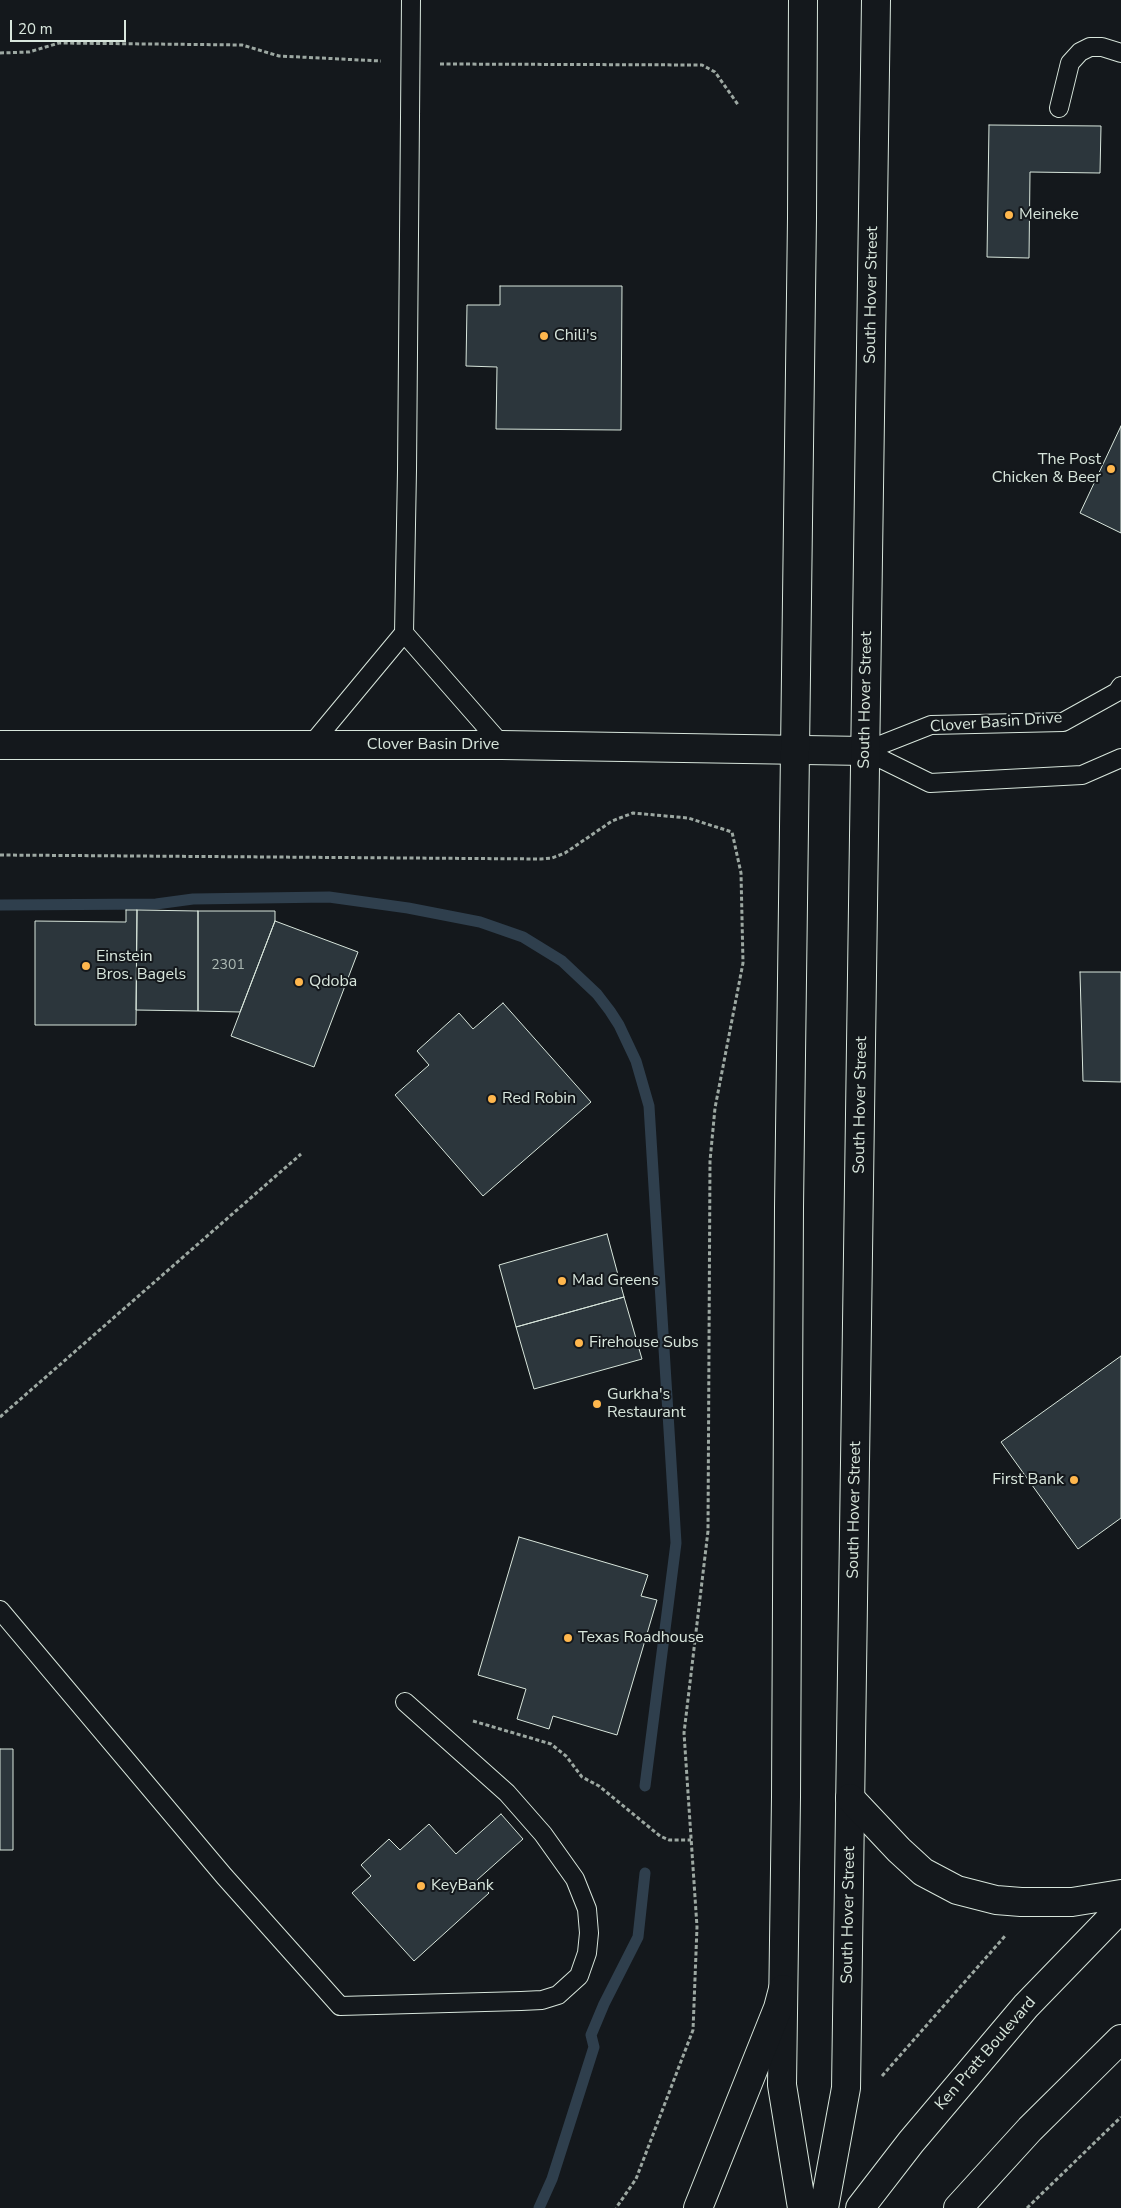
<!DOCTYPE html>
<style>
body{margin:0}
#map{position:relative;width:1121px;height:2208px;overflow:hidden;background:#14181c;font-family:"Nunito Sans",sans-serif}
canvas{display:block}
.scale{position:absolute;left:10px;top:20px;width:116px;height:22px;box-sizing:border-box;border:2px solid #d8e6dc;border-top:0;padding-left:6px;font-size:15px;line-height:18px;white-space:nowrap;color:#d8e6dc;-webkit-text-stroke:4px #14181c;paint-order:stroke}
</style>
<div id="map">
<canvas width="1121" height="2208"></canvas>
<div class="scale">20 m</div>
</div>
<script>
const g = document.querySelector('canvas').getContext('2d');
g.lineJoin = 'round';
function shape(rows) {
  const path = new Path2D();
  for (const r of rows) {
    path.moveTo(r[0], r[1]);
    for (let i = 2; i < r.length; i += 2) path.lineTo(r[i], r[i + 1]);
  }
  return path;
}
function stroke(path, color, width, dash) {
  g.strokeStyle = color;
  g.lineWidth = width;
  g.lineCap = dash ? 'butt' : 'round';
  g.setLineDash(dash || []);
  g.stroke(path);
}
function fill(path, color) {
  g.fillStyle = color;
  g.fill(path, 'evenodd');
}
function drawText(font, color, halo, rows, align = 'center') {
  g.font = font + ' "Nunito Sans",sans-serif';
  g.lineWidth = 4;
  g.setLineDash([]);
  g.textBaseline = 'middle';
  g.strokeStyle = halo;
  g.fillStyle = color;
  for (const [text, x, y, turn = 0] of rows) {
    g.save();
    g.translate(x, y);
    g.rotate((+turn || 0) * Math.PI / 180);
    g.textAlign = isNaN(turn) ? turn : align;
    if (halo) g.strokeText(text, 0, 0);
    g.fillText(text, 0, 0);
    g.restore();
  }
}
stroke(shape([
 [0,905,156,904,193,899,329,897,408,908,480,922,523,937,562,961,597,994,610,1011,619,1025,636,1061,649,1106,676,1543,645,1786],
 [539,2208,552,2179,594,2047,591,2035,604,2004,638,1937,645,1873]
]), '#2f3f4d', 11);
const building = shape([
 [989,125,1101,126,1100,173,1030,172,1029,258,987,257,989,125],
 [500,286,622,286,621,430,496,429,497,367,466,366,467,305,500,305,500,286],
 [1121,426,1121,533,1080,513,1121,426],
 [126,910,137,910,136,1025,35,1025,35,921,126,922,126,910],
 [137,910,198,911,198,1011,136,1010,137,910],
 [198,911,275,911,275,921,240,1012,198,1011,198,911],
 [275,921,358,952,314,1067,231,1036,275,921],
 [1080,972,1121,972,1121,1082,1083,1081,1080,972],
 [503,1003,591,1102,483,1196,395,1095,429,1065,417,1051,459,1013,473,1029,503,1003],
 [607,1234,624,1297,516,1327,499,1265,607,1234],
 [624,1297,642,1359,534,1389,516,1327,624,1297],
 [1121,1356,1121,1518,1078,1549,1001,1442,1121,1356],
 [519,1537,648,1575,641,1596,657,1600,617,1735,553,1716,549,1729,517,1719,526,1689,478,1675,519,1537],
 [0,1749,13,1749,13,1850,0,1850,0,1749],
 [501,1814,523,1839,477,1880,489,1893,414,1961,352,1893,371,1876,361,1865,389,1839,400,1850,429,1824,456,1854,501,1814]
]);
fill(building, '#2c363c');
stroke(building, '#d8e6dc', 1);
const service = shape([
 [411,0,407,470,404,633,502,745],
 [1059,108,1070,63,1080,52,1090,47,1102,47,1121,53],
 [311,745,404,633],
 [865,751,931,725,1063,722,1117,692,1121,686],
 [865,751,930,783,1082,775,1121,758],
 [0,1610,224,1876,340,2006,521,2001,542,2000,558,1995,579,1976,587,1953,589,1933,587,1909,575,1879,543,1834,507,1793,405,1702]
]);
const tertiary = shape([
 [0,745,502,745,865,751]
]);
const secondary = shape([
 [802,2208,782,2085,786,1797,789,1207,802,218,803,0],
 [824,2208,846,2088,876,0]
]);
const trunk = shape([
 [850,1798,899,1850,923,1872,957,1890,996,1900,1021,1902,1072,1902,1121,1894],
 [698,2208,778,2008,783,1989],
 [860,2208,911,2142,1026,2006,1121,1908],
 [958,2208,1030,2129,1121,2039]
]);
stroke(service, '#d8e6dc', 20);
stroke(tertiary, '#d8e6dc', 30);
stroke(secondary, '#d8e6dc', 30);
stroke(trunk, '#d8e6dc', 30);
stroke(shape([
 [0,53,29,52,59,43,242,45,279,56,381,61],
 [440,64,702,65,715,72,739,106],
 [0,855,541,859,552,858,565,853,612,821,633,813,688,818,732,832,741,873,743,963,715,1108,710,1161,708,1531,684,1733,697,1927,693,2030,636,2179,616,2208],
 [0,1417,301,1154],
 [473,1721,551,1744,566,1756,582,1777,599,1786,660,1836,669,1840,691,1840],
 [882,2076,1005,1936],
 [1027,2208,1121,2117]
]), '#9da8a2', 3, [4, 2.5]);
stroke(service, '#14181c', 18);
stroke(tertiary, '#14181c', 28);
stroke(secondary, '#14181c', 28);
stroke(trunk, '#14181c', 28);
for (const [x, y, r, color] of [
 [1009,215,5,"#ffb74d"],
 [544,336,5,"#ffb74d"],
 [1111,469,5,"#ffb74d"],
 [86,966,5,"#ffb74d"],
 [299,982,5,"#ffb74d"],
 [492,1099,5,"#ffb74d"],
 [562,1281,5,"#ffb74d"],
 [579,1343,5,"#ffb74d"],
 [597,1404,5,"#ffb74d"],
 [1074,1480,5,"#ffb74d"],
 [568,1638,5,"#ffb74d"],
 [421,1886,5,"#ffb74d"]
]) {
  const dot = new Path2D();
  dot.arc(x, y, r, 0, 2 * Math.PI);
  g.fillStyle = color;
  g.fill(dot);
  stroke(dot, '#14181c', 2);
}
drawText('14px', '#adbab4', null, [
 ["2301",228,966]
]);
drawText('16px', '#d8e6dc', '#14181c', [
 ["Meineke",1019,215],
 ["Chili's",554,336],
 ["The Post",1101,460,"right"],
 ["Chicken & Beer",1101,478,"right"],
 ["Einstein",96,957],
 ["Bros. Bagels",96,975],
 ["Qdoba",309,982],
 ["Red Robin",502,1099],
 ["Mad Greens",572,1281],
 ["Firehouse Subs",589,1343],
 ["Gurkha's",607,1395],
 ["Restaurant",607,1413],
 ["First Bank",1064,1480,"right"],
 ["Texas Roadhouse",578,1638],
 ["KeyBank",431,1886]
], 'left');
drawText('16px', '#d8e6dc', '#14181c', [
 ["South Hover Street",872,295,-89],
 ["South Hover Street",866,700,-89],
 ["Clover Basin Drive",996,723,-4],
 ["Clover Basin Drive",433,745],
 ["South Hover Street",861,1105,-89],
 ["South Hover Street",855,1510,-89],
 ["South Hover Street",849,1915,-89],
 ["Ken Pratt Boulevard",986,2054,-49]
]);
</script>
